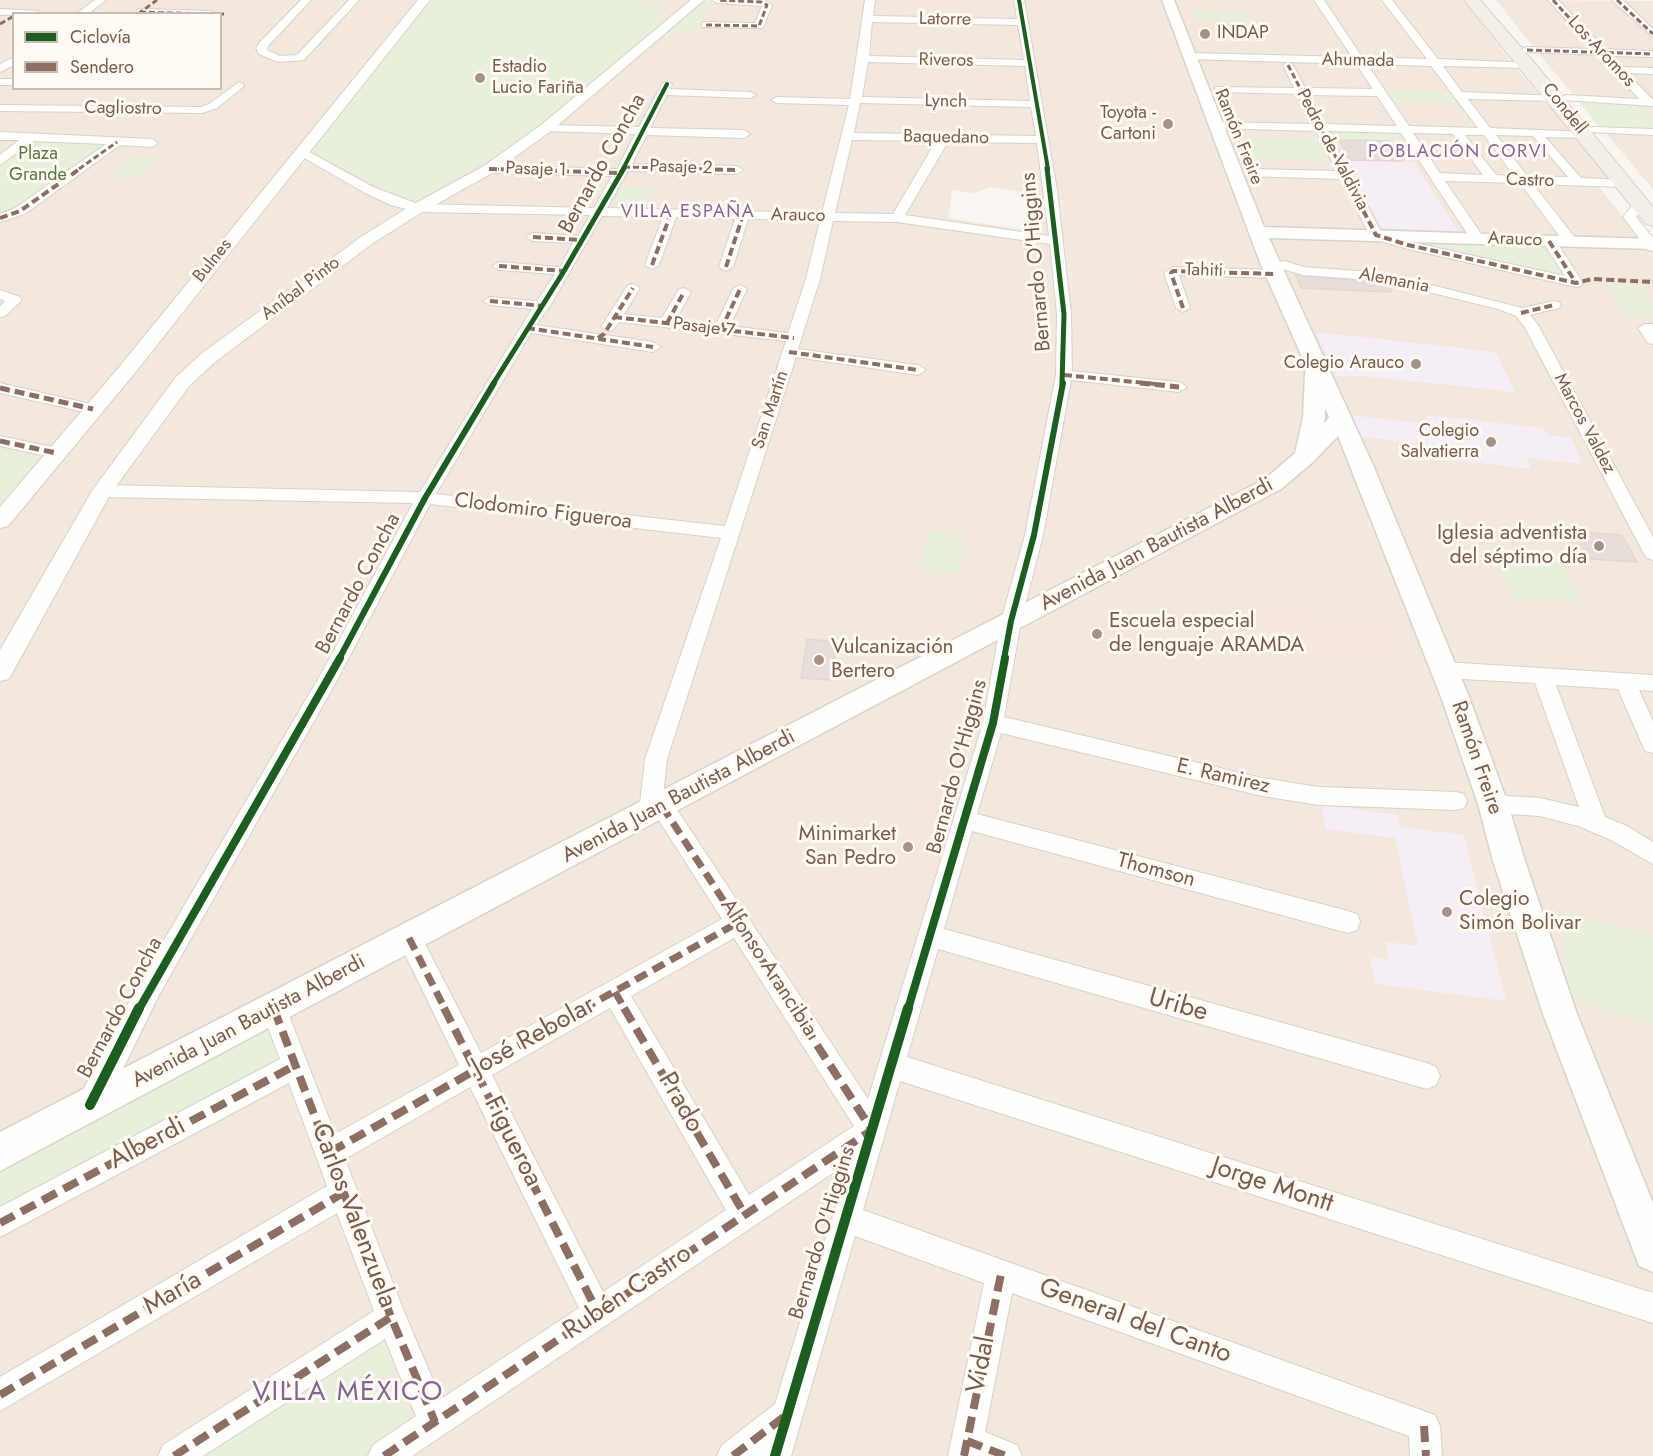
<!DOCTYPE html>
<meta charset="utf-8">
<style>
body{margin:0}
#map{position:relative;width:1653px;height:1456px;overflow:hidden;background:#f9f5f0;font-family:Jost,sans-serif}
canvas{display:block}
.legend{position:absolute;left:12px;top:12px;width:210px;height:78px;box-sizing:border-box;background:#fffaf3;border:2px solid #cabbb1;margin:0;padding:8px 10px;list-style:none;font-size:18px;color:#7a5c4d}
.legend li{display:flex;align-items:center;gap:12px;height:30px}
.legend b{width:30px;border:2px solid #cabbb1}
</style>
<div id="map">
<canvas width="1653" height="1456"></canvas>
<ul class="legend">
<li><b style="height:8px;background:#1b5e20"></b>Ciclovía</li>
<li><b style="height:8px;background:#8d6e63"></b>Sendero</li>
</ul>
</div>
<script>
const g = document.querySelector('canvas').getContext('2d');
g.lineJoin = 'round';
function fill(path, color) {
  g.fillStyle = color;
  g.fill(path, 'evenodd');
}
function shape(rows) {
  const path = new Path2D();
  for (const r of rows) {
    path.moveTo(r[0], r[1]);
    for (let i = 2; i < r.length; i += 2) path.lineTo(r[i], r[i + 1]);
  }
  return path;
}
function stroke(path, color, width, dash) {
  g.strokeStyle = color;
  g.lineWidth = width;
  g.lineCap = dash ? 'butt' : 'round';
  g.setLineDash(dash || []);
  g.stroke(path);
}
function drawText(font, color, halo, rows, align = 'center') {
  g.font = font + ' Jost,sans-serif';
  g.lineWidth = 6;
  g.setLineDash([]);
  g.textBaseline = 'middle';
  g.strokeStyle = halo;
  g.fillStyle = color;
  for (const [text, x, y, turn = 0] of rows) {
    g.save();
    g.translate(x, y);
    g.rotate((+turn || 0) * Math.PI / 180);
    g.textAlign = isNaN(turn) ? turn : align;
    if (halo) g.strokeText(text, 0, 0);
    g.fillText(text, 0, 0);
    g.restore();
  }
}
fill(shape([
 [0,0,1463,0,1516,68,1611,180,1593,180,1653,253,1653,1456,0,1456],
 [14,14,220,14,220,88,14,88],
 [991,187,1027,193,1030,231,948,218,952,190,974,193],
 [1496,0,1653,1,1653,189,1544,60]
]), '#f2e8de');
fill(shape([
 [1257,610,1408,627,1411,634,1392,633,1401,660,1261,644]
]), '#f6e8e1');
fill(shape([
 [1345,161,1414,162,1458,231,1382,228],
 [1316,332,1496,352,1515,392,1363,376,1337,376],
 [1348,415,1428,424,1426,415,1544,428,1547,435,1572,438,1582,464,1528,458,1531,469,1446,459,1442,446,1356,436],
 [1322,805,1398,815,1400,827,1464,835,1506,1001,1375,984,1370,957,1389,959,1386,942,1418,946,1395,838,1326,829]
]), '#f6eef6');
fill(shape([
 [430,0,637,0,636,2,662,2,655,19,663,19,655,29,535,128,472,170,419,201,408,201,307,149],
 [703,0,711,0,697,32,667,31],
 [1194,12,1247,13,1252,22,1197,20],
 [1380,91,1454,92,1462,103,1387,101],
 [1579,102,1640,104,1653,119,1653,130,1600,128],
 [1327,130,1394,132,1399,140,1332,139],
 [1243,137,1317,139,1328,161,1252,159],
 [32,141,107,144,80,167,6,214,0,215,0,163],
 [140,155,160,158,131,179,110,177],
 [621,187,653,188,648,203,613,202],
 [1403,238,1540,244,1547,247,1566,274,1564,277,1404,244],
 [1606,283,1638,285,1653,306,1653,318,1630,317],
 [0,448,35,457,38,460,6,500,0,497],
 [928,531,965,536,958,573,921,568],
 [1492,552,1555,554,1580,601,1514,598],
 [1564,911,1653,938,1653,1024,1567,996],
 [267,1021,286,1060,0,1212,0,1163],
 [383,1339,411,1422,359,1456,199,1456]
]), '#e7f0db');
const building = shape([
 [1339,140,1390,141,1402,161,1350,160,1339,140],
 [1296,275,1384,283,1391,285,1391,292,1301,288,1296,275],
 [1562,531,1622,535,1637,562,1576,558,1562,531],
 [807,639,837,642,831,680,801,678,807,639]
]);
fill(building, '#e6ded7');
stroke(building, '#e2d8d2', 1.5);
const minor = shape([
 [95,0,106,0,88,14,76,14,95,0],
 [301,0,311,0,268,46,267,50,280,56,297,55,349,0,359,0,304,60,278,62,259,54,256,48,260,42,301,0],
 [712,0,764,0,772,5,763,28,702,27,702,23,706,22,755,23,762,6,717,3,712,0],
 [865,0,875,0,873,16,1017,19,1014,0,1024,0,1057,190,1071,314,1072,371,1179,382,1187,387,1179,392,1071,380,1043,535,1021,621,1004,717,1262,778,1319,787,1456,792,1464,794,1467,801,1464,808,1456,810,1319,805,1262,796,1001,733,977,814,1348,911,1357,914,1360,922,1357,930,1348,933,972,831,944,929,1427,1063,1436,1067,1440,1076,1436,1085,1427,1089,938,949,907,1057,1653,1293,1653,1323,900,1081,863,1210,1435,1415,1440,1426,1442,1456,1410,1456,1409,1436,1012,1293,985,1432,1017,1445,1022,1456,948,1456,984,1283,855,1236,791,1456,717,1456,722,1445,775,1404,849,1162,412,1456,368,1456,373,1445,416,1416,385,1339,203,1456,158,1456,163,1445,374,1311,337,1213,0,1411,0,1377,327,1186,289,1083,0,1237,0,1207,280,1059,261,1009,265,1000,274,997,283,1000,335,1134,459,1065,397,938,400,930,409,927,418,930,481,1053,722,919,658,819,650,822,642,820,639,813,645,759,721,538,430,504,335,684,159,995,101,1114,91,1117,81,1114,78,1104,81,1094,141,979,321,674,413,503,102,497,96,495,93,491,96,487,102,485,420,492,532,309,490,305,483,301,490,297,537,301,555,274,499,270,492,266,499,262,560,267,573,243,533,241,526,237,533,233,578,236,590,215,418,212,391,205,365,193,294,152,300,148,304,149,373,187,418,204,594,208,612,176,489,173,483,169,489,165,617,169,635,134,546,131,540,128,546,125,639,127,662,84,667,81,672,84,670,89,750,92,756,95,750,98,667,95,650,128,744,130,750,134,744,138,647,135,632,164,737,166,743,170,737,174,628,171,607,208,822,213,849,105,777,103,771,100,777,97,850,99,865,0],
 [872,22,1018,25,1024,60,869,56,872,22],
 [868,62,1025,66,1030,101,862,97,868,62],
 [860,103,1031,107,1036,136,854,133,860,103],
 [852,140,936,141,893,214,835,213,852,140],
 [948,142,1037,143,1049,236,905,215,948,142],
 [602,216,663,217,645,265,652,269,659,265,676,217,735,219,719,267,726,271,733,267,748,219,820,220,806,279,788,333,730,326,747,289,740,285,733,289,716,325,676,320,691,292,684,288,679,289,662,318,624,314,640,288,633,284,628,285,601,327,608,331,613,330,619,322,786,341,725,526,436,494,531,333,653,352,661,347,653,342,536,325,550,306,602,216],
 [833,221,897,222,1050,244,1057,314,1056,375,1025,535,1001,621,983,723,868,1099,670,799,663,797,667,759,796,357,918,375,926,370,918,365,798,349,820,279,833,221],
 [734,938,854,1126,749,1195,631,996,734,938],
 [610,1008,726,1210,603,1292,492,1075,610,1008],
 [470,1087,579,1308,441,1399,405,1314,345,1159,470,1087],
 [1314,0,1324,0,1362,57,1427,59,1382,0,1392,0,1438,59,1531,63,1531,67,1527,68,1443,66,1462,92,1557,96,1557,100,1553,101,1468,99,1490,128,1588,132,1590,134,1584,138,1545,137,1581,178,1628,180,1630,183,1624,187,1533,184,1576,239,1578,242,1576,245,1566,245,1520,183,1445,181,1484,238,1482,241,1472,241,1401,133,1328,131,1381,232,1411,242,1565,276,1542,241,1544,238,1554,238,1583,283,1581,286,1576,287,1408,249,1371,238,1341,179,1247,176,1247,170,1251,169,1337,171,1316,131,1215,128,1209,125,1215,122,1313,124,1298,94,1219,92,1215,91,1215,87,1294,88,1283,65,1288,62,1293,65,1305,88,1373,89,1356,64,1189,59,1184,56,1189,53,1352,57,1314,0],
 [1367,64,1431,66,1478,128,1409,126,1367,64],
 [1309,95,1377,96,1397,126,1324,124,1309,95],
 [1413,133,1453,134,1483,175,1440,173,1413,133],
 [1465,135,1484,135,1514,176,1496,175,1465,135],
 [1496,135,1533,136,1568,177,1527,176,1496,135],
 [1548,0,1558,0,1605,49,1653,51,1653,57,1611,56,1621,67,1653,68,1653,74,1627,73,1653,100,1653,106,1563,100,1563,96,1567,95,1639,99,1599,55,1523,52,1523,48,1527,47,1593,49,1548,0],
 [1612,0,1623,0,1653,29,1653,37,1612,0],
 [0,9,38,11,43,14,0,15,0,9],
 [140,9,211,11,216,14,136,14,137,10,140,9],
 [14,57,14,65,0,72,0,64,14,57],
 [0,79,14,79,14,85,0,85,0,79],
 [239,82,244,85,243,87,217,108,202,113,0,111,0,105,201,107,209,104,239,82],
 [1593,127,1653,129,1653,135,1589,132,1589,128,1593,127],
 [0,132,152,139,158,143,152,147,120,145,25,214,0,222,0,214,15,208,106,144,33,141,0,165,0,155,19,140,0,140,0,132],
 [1640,201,1646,205,1636,217,1653,238,1653,251,1648,250,1623,217,1635,202,1640,201],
 [1284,261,1304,267,1384,273,1522,308,1554,301,1559,302,1561,305,1559,308,1530,315,1538,325,1653,537,1653,560,1647,558,1644,554,1524,326,1516,316,1498,309,1384,281,1303,275,1279,268,1277,265,1279,262,1284,261],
 [1173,267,1275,270,1282,274,1275,278,1179,275,1190,308,1183,312,1176,308,1164,273,1173,267],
 [0,290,20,297,22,300,5,316,0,317,0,306,5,301,0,299,0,290],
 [1645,324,1653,324,1653,344,1648,343,1638,328,1645,324],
 [0,383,99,406,101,409,93,414,0,393,0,383],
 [0,436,62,449,64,453,62,457,56,458,0,446,0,436],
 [1444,662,1653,675,1653,691,1639,690,1653,721,1653,753,1645,751,1618,689,1556,685,1605,817,1627,826,1653,842,1653,864,1611,840,1578,826,1540,816,1493,813,1485,811,1482,804,1485,797,1493,795,1540,798,1579,807,1535,683,1444,678,1437,675,1434,670,1437,665,1444,662]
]);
const tertiary = shape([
 [418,0,430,0,134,374,8,526,0,528,0,507,120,366,418,0],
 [691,0,704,0,551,131,494,172,424,211,373,243,215,362,190,385,111,493,9,679,0,681,0,650,92,491,176,377,201,354,361,237,412,205,484,166,541,125,691,0]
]);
const secondary = shape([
 [1162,0,1174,0,1264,227,1653,239,1653,249,1269,238,1373,465,1469,697,1508,804,1525,861,1577,1014,1653,1203,1653,1272,1639,1266,1543,1014,1493,861,1478,804,1441,697,1338,436,1313,462,1281,489,0,1171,0,1132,1265,479,1295,453,1303,418,1305,372,1307,368,1261,265,1162,0],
 [1325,408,1329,417,1324,424,1325,418,1325,408]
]);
const primary = shape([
 [1464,0,1480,0,1533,61,1653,207,1653,226,1646,224,1464,0]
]);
stroke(minor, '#d7d1cb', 2);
stroke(tertiary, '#d7d1cb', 2);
stroke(secondary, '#d9d2cb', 3);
stroke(primary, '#dad1cc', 2);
fill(minor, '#fefefd');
fill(tertiary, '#fefefd');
fill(secondary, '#fefefd');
fill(primary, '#f3eee8');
stroke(shape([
 [1553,0,1600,52],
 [1617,0,1653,34],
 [140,12,211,14],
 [138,14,157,0],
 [220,14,224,14],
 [0,24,14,16],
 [706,25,759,26,767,5,761,2,717,0],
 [1527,50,1653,54],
 [1288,65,1342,169],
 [624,167,711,169],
 [79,169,117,142],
 [489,169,499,169]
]), '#8d6e63', 3, [6, 3]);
stroke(shape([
 [655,168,737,170],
 [1341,168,1376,235,1408,245,1576,283,1592,279,1653,282],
 [489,169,620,173],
 [0,218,20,211,81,168],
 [533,237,582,240],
 [1549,241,1576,283],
 [652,265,671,213],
 [499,266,564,271],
 [726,267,743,215],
 [490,301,543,306],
 [1183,308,1171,273,1173,271,1275,274],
 [1521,313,1554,305],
 [614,317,794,338],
 [667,323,684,292],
 [527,328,653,347],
 [721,330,740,289],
 [598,338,604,334,633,288],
 [789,352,918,370],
 [1064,375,1155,384]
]), '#8d6e63', 4, [8, 4]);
stroke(shape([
 [1140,383,1179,387],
 [0,388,93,409],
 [0,441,56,453]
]), '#8d6e63', 5, [10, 5]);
stroke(shape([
 [662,806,794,1009],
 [409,938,445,1009],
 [615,992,625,1009],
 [583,1009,739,922]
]), '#8d6e63', 7, [13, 7]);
stroke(shape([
 [444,1008,598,1313],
 [624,1008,745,1215],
 [274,1009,391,1317,435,1422],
 [330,1152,586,1008],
 [0,1223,296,1065],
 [0,1395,345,1192],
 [1424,1426,1426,1456],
 [967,1441,1006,1456],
 [174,1456,391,1317],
 [384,1456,872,1130,793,1008],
 [733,1456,785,1416],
 [964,1456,1001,1274]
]), '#8d6e63', 8, [16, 8]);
stroke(shape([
 [1019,0,1048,169],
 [623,169,667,84]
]), '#1b5e20', 4);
stroke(shape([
 [1047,168,1064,314,1062,384],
 [493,384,564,271,624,168]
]), '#1b5e20', 5);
stroke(shape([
 [339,659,425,498,494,383],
 [1004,659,1011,621,1034,535,1063,383]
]), '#1b5e20', 6);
stroke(shape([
 [139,1009,340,658],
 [908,1009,993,723,1005,658]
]), '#1b5e20', 8);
stroke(shape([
 [90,1105,139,1008],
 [775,1456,908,1008]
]), '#1b5e20', 10);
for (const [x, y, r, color] of [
 [1205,34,6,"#a69286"],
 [480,78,6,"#a69286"],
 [1168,124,6,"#a69286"],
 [1416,364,6,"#a69286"],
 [1491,442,6,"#a69286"],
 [1599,546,6,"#a69286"],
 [1097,634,6,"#a69286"],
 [819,660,6,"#a69286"],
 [908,847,6,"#a69286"],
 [1447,912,6,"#a69286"]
]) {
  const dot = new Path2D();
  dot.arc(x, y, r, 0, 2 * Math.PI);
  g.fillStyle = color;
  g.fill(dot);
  stroke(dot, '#fffaf3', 2);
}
drawText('18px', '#7a5c4d', '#fffaf3', [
 ["Latorre",945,20,1],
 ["Los Aromos",1601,52,47],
 ["Riveros",946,61,1],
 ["Ahumada",1358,61,1],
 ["Lynch",946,102,1],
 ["Cagliostro",123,109,1],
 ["Condell",1564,109,51],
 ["Ramón Freire",1238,137,68],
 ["Baquedano",946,138,1],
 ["Pedro de Valdivia",1332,150,62],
 ["Pasaje 2",681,168,2],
 ["Pasaje 1",536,170,2],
 ["Castro",1530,181,2],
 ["Arauco",798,216,1],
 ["Arauco",1515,240,2],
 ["Bulnes",213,261,-51],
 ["Tahiti",1204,271,2],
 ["Alemania",1394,281,11],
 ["Aníbal Pinto",301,289,-37],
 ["Pasaje 7",704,328,7],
 ["San Martín",771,410,-72],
 ["Marcos Valdez",1584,424,62]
]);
drawText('18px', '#7a5c4d', '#fffaf3', [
 ["INDAP",1217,34,"left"],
 ["Estadio",492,68,"left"],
 ["Lucio Fariña",492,89,"left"],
 ["Toyota -",1156,114],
 ["Cartoni",1156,135],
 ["Colegio Arauco",1404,364],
 ["Colegio",1479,432],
 ["Salvatierra",1479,453]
], 'right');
g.letterSpacing = '1.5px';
drawText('18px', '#846695', '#fffaf3', [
 ["POBLACIÓN CORVI",1458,153],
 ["VILLA ESPAÑA",688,213]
]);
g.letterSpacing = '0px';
drawText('18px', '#537a41', '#fffaf3', [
 ["Plaza",38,155],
 ["Grande",38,176]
]);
drawText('21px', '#7a5c4d', '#fffaf3', [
 ["Bernardo Concha",603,164,-61],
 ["Bernardo O'Higgins",1037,262,-95],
 ["Clodomiro Figueroa",543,512,7],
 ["Avenida Juan Bautista Alberdi",1157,545,-28],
 ["Bernardo Concha",359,584,-62],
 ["Ramón Freire",1476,758,71],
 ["Bernardo O'Higgins",958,767,-75],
 ["E. Ramirez",1223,777,13],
 ["Avenida Juan Bautista Alberdi",679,797,-28],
 ["Thomson",1156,871,15],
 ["Alfonso Arancibia",768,968,57],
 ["Bernardo Concha",121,1008,-62],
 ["Avenida Juan Bautista Alberdi",249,1022,-28],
 ["Bernardo O'Higgins",823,1233,-73]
]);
drawText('21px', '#7a5c4d', '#fffaf3', [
 ["Iglesia adventista",1587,534,"right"],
 ["del séptimo día",1587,558,"right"],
 ["Escuela especial",1109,622],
 ["de lenguaje ARAMDA",1109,646],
 ["Vulcanización",831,648],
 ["Bertero",831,672],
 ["Minimarket",896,835,"right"],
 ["San Pedro",896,859,"right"],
 ["Colegio",1459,900],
 ["Simón Bolivar",1459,924]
], 'left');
drawText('26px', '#7a5c4d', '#fffaf3', [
 ["Uribe",1178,1006,16],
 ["José Rebolar",534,1037,-29],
 ["Prado",680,1103,60],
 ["Figueroa",512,1142,63],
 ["Alberdi",148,1144,-28],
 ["Jorge Montt",1272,1186,18],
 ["Carlos Valenzuela",353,1216,69],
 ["Rubén Castro",628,1293,-34],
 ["María",173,1294,-30],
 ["General del Canto",1135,1322,20],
 ["Vidal",982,1365,-79]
]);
g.letterSpacing = '1.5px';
drawText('27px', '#846695', '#fffaf3', [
 ["VILLA MÉXICO",348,1393]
]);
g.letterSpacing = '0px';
</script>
